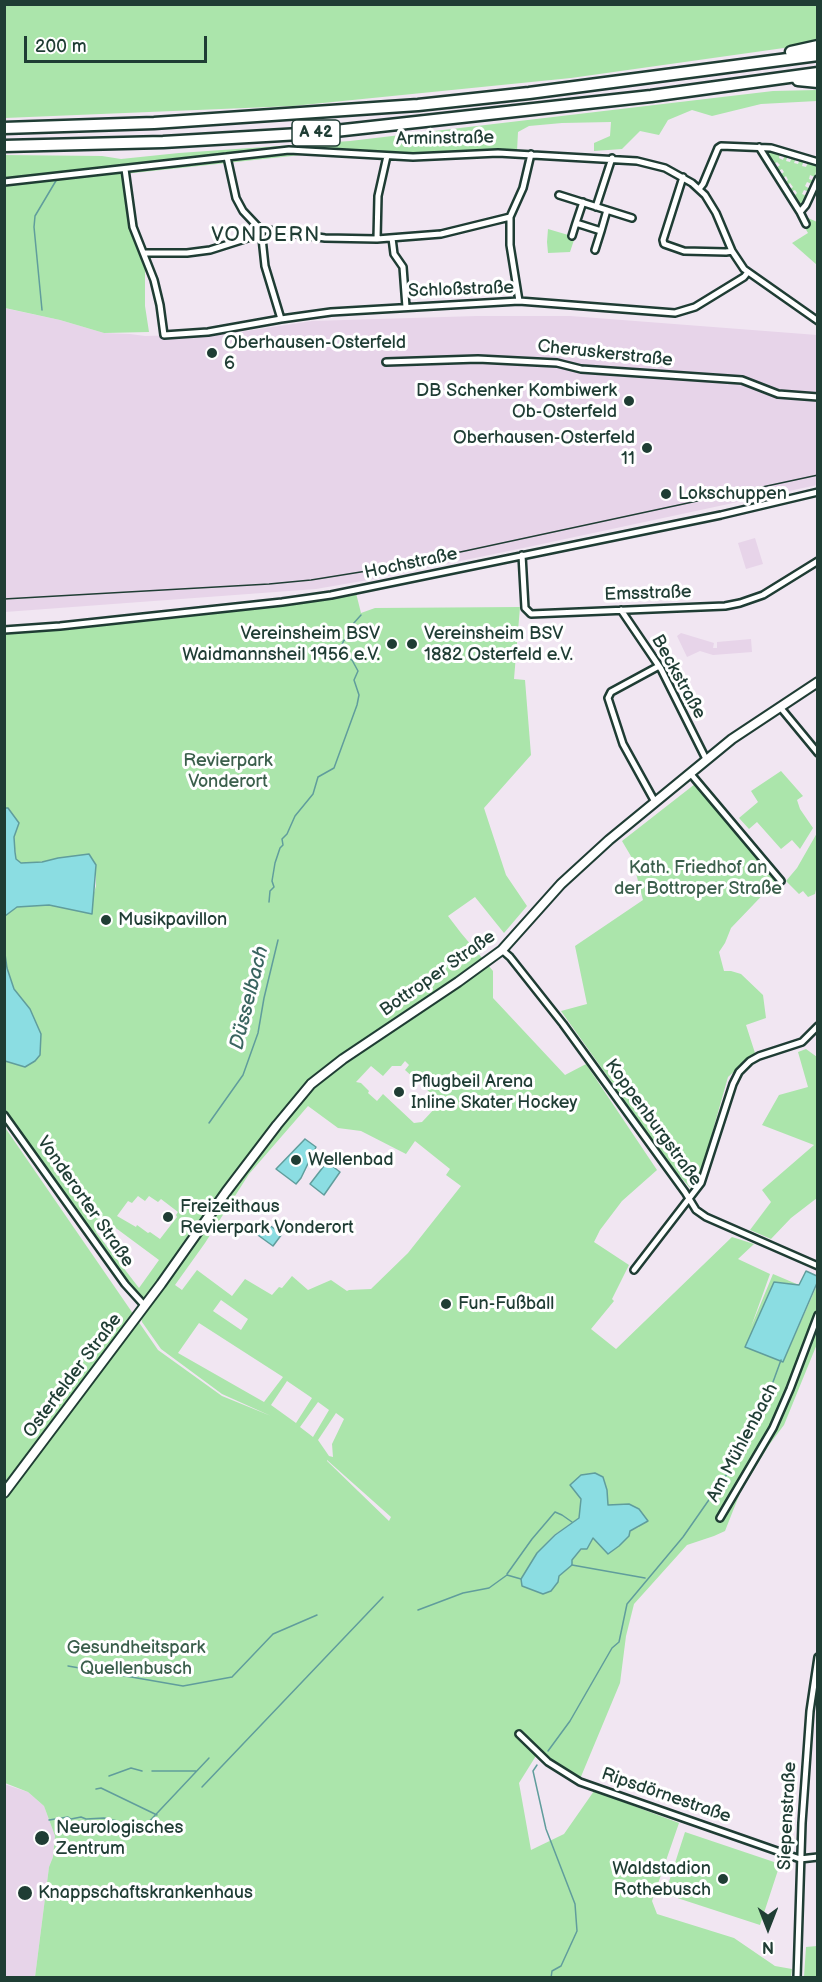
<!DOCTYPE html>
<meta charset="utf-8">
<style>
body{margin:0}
#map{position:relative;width:822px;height:1982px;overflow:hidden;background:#f1e6f2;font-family:"Balsamiq Sans",sans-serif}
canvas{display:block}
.frame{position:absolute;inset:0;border:6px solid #1f3d34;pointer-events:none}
.north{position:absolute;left:738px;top:1898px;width:60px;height:60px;-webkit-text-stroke:4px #fff;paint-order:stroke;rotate:180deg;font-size:16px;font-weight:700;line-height:24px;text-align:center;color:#1f3d34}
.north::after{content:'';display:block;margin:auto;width:21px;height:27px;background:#1f3d34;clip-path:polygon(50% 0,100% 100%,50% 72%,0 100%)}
.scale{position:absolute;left:24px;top:36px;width:183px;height:27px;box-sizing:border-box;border:3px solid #1f3d34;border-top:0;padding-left:8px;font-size:18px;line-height:21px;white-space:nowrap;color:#1f3d34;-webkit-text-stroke:4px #fff;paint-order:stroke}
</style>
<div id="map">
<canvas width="822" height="1982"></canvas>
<div class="frame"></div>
<div class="north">N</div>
<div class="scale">200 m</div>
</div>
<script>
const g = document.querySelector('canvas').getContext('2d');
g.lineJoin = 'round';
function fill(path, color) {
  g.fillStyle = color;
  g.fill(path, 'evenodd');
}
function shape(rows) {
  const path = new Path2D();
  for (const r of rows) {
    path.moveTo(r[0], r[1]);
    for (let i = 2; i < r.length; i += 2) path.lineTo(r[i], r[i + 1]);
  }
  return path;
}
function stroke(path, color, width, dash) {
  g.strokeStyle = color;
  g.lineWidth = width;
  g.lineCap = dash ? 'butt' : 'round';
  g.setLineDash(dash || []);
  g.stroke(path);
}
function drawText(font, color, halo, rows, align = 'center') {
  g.font = font + ' "Balsamiq Sans",sans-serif';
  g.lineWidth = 6;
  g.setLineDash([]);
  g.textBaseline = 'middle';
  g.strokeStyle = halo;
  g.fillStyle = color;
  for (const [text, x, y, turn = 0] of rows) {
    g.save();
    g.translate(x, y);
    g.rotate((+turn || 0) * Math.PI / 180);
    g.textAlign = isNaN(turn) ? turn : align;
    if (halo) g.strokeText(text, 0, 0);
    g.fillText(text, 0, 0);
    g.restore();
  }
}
fill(shape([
 [4,308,60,320,104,333,130,334,145,336,227,334,312,321,477,316,570,316,817,335,817,485,528,547,368,580,316,589,5,612],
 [755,538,763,564,746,569,738,543],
 [681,633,714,643,713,648,717,648,717,642,751,639,752,652,713,655,700,651,687,657,677,636],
 [4,1784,28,1792,44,1806,55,1836,53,1857,49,1867,35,1977,5,1977]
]), '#e7d4e9');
fill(shape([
 [817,4,818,43,798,46,571,78,293,106,5,118,4,5],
 [817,90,817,101,761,104,712,116,692,110,668,120,659,135,640,131,622,149,594,151,594,143,610,136,611,122,562,123,529,126,518,132,517,151,499,149,342,156,301,155,124,174,129,228,145,270,145,306,149,332,104,333,60,320,5,308,4,155,102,156,121,159,179,153,350,141,773,91],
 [768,150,780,153,779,158,783,160,785,154,788,155,786,161,790,162,792,157,796,158,794,163,798,164,800,159,804,160,802,166,806,167,808,162,817,166,815,177,810,175,809,179,814,181,812,184,807,182,805,186,810,189,809,192,804,190,802,194,807,196,804,203,797,203,793,197,797,193,795,190,790,192,789,190,793,187,790,183,786,186,784,183,788,180,786,176,782,179,780,175,784,172,782,169,777,172,775,169,780,165,777,162,773,165,766,154],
 [806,217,817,222,817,265,792,243,808,233,805,228,810,225],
 [548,229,575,237,570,252,548,253,547,242],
 [356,593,361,613,375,608,520,607,514,679,525,680,531,755,484,808,506,875,527,906,504,933,475,897,448,916,461,933,493,971,493,998,565,1075,586,1064,657,1170,622,1201,600,1230,594,1242,629,1265,612,1299,614,1301,591,1329,616,1349,732,1237,754,1244,738,1259,770,1274,751,1327,773,1274,799,1285,745,1347,783,1362,818,1283,817,1344,784,1425,769,1445,740,1493,725,1531,714,1536,687,1545,634,1604,626,1636,620,1683,580,1779,558,1766,539,1751,519,1783,531,1850,564,1834,594,1791,679,1823,652,1901,657,1914,734,1938,775,1966,792,1969,791,1977,35,1977,49,1867,53,1857,55,1836,44,1806,28,1792,5,1783,4,1126,158,1350,222,1396,271,1416,222,1394,161,1349,142,1322,138,1296,5,1109,5,916,17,907,49,905,92,913,92,899,96,886,96,865,89,854,27,864,21,863,16,859,14,837,19,823,8,808,5,808,5,633,44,631,289,603,335,598],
 [405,1061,409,1065,405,1070,436,1098,437,1106,422,1122,414,1123,383,1094,377,1101,368,1093,369,1091,361,1083,356,1082,371,1066,383,1076,392,1066,401,1066],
 [308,1106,338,1128,361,1131,406,1154,415,1141,450,1169,446,1175,461,1186,408,1253,371,1289,349,1290,347,1291,331,1280,308,1290,292,1276,282,1288,279,1287,272,1295,245,1279,232,1296,197,1270,182,1290,175,1285,205,1243,249,1174],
 [138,1196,145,1201,149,1196,158,1202,161,1199,178,1212,176,1215,177,1217,160,1239,150,1232,148,1233,137,1225,136,1227,117,1216,128,1201,132,1203],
 [109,1223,159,1260,139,1288,96,1232],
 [221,1300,248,1319,241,1330,213,1311],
 [199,1323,283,1377,264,1402,178,1353],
 [287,1381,312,1398,296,1423,271,1405],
 [318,1402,329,1410,313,1437,300,1427],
 [336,1413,344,1419,332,1444,333,1457,329,1456,318,1440],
 [327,1460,391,1517,389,1521,327,1461],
 [595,1473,603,1477,607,1490,608,1506,639,1527,630,1531,593,1537,572,1560,572,1565,559,1576,558,1582,551,1591,546,1592,521,1579,537,1553,554,1535,579,1518,581,1499],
 [781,771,803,796,797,800,800,809,813,828,800,849,792,840,781,849,757,822,749,829,739,818,758,802,751,791],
 [695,784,776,881,731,928,725,943,719,952,724,971,731,971,741,974,763,995,766,1018,746,1025,755,1053,728,1077,700,1176,690,1188,672,1167,561,1011,587,1004,575,946,643,900,632,858,622,841],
 [817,833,817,885,815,894,808,897,803,891,799,894,786,881,797,868],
 [806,1049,817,1057,817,1198,791,1218,771,1239,750,1230,771,1202,762,1190,814,1145,762,1125,779,1095,808,1087,798,1052],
 [685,1832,780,1864,760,1925,665,1894],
 [817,1946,817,1977,804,1977,806,1947]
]), '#abe5ab');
const water = shape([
 [5,808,8,808,19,823,14,837,15,852,16,859,21,863,42,862,58,858,89,854,96,865,92,914,49,905,17,907,5,916,5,808],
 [5,954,7,968,14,989,30,1009,41,1034,40,1055,35,1061,25,1067,5,1061,5,954],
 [305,1139,316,1147,301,1178,296,1184,276,1169,305,1139],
 [327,1162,340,1172,324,1195,310,1184,327,1162],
 [265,1222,282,1234,273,1246,255,1233,256,1231,259,1231,265,1222],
 [806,1271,817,1276,817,1283,783,1362,745,1347,774,1282,799,1285,806,1271],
 [595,1473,603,1477,607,1490,608,1505,629,1504,639,1509,648,1521,630,1531,629,1536,619,1546,608,1554,593,1538,587,1549,581,1549,572,1560,572,1565,559,1576,558,1582,551,1591,543,1594,522,1586,521,1579,537,1553,555,1535,579,1518,581,1499,570,1485,581,1475,595,1473]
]);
fill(water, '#8bdde2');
stroke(water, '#609d9c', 1.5);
stroke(shape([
 [42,310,34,227,35,216,57,179],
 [269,902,270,891,274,887,272,881,275,863,280,848,283,845,282,839,287,834,295,816,313,794,318,777,334,768,357,705,359,695,354,680,358,671,352,660,348,658,349,651,341,647,344,640,352,641,353,624,361,615],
 [209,1123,243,1075,258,1033,264,998,278,940],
 [572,1565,645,1578],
 [507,1574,532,1539,555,1512,562,1515,572,1522],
 [418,1610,463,1593,489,1588,507,1575,521,1579],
 [68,1666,183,1686,232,1677,273,1634,317,1615],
 [548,1751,570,1721,612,1648,619,1642,627,1604,683,1537,736,1461,761,1415,781,1360],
 [537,1765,533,1771,546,1829,575,1904,577,1931,561,1966,552,1971,551,1978],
 [152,1771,196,1771],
 [109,1776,131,1768,142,1771],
 [202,1787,383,1597],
 [96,1789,101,1788,157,1815],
 [49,1820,68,1817,71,1819,81,1817,86,1819,104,1818,117,1821],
 [122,1822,129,1824,130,1832,144,1827,209,1758]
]), '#609d9c', 1.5);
const street = shape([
 [759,147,800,212,806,205,818,179],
 [227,157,236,198,243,211,260,229,262,238,265,266,281,319],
 [125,169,133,227,154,280,160,305,164,335,208,332,281,319,331,312,519,301,675,313,695,307,744,277,748,272],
 [683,177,663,240,664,244,684,251,726,252,732,251],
 [4,182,289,150,413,157,498,153,637,161,665,168,692,183,705,195,716,213,732,251,744,269,818,321],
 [699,189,703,184,718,148,721,146,771,148,818,162],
 [559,195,632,218],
 [583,202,576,223,601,231,607,210],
 [596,207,612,158],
 [800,212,806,224],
 [260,229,325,238,377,239,441,234,510,217],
 [572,236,576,223],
 [392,238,394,254,403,267,406,307],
 [377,239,378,196,387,156],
 [595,250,601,231],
 [145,253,187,253,210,250,254,236,260,229],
 [519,301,510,245,510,217,523,188,531,154],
 [386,362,478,359,557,363,581,369,742,380,778,394,818,397],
 [522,555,525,608,531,614,725,606,740,603,763,595,818,561],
 [621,610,661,669,706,759],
 [4,630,60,626,282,602,331,595,721,515,818,492],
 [780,707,818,753],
 [690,773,781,881],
 [655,802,623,744,608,698,611,692,659,666],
 [502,950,510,957,563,1024,685,1192,696,1210,706,1217,818,1266],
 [4,1115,125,1284,144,1305],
 [634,1270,701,1183,733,1084,739,1072,750,1061,759,1056,802,1042,818,1026],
 [720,1518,773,1428,790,1389,818,1315],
 [519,1734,548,1762,580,1782,800,1859,818,1857],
 [797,1978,802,1823,810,1711,818,1657]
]);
const secondary = shape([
 [4,1493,161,1284,226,1192,277,1125,311,1084,343,1059,458,982,502,950,561,884,609,840,732,739,818,682]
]);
const highway = shape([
 [791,52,818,46],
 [798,80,818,82],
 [4,128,154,123,418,105,529,93,818,55],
 [4,146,163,142,317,133,651,96,818,73]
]);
stroke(street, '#1f3d34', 10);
stroke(secondary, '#1f3d34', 12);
stroke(highway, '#1f3d34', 15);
stroke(street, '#fff', 5);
stroke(secondary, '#fff', 8);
stroke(highway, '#fff', 10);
stroke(shape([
 [4,599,269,584,311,580,373,570,465,551,818,475]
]), '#1f3d34', 1.5);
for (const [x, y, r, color] of [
 [212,353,6,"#1f3d34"],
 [629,401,6,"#1f3d34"],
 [647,448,6,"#1f3d34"],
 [666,494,6,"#1f3d34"],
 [392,644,6,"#1f3d34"],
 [412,644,6,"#1f3d34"],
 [106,920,6,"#1f3d34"],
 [399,1092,6,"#1f3d34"],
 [296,1160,6,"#1f3d34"],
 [168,1217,6,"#1f3d34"],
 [446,1304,6,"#1f3d34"],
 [42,1838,8,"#1f3d34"],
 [723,1879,6,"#1f3d34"],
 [25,1893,8,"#1f3d34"]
]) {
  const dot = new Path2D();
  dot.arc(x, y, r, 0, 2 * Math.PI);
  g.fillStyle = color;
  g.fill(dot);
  stroke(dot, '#fff', 2);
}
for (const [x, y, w] of [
 [316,133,48]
]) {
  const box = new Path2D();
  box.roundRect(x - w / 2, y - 13, w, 26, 4.5);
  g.fillStyle = '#fff';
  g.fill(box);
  stroke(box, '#1f3d34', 1.5);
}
drawText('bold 16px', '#1f3d34', null, [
 ["A 42",316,133]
]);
drawText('18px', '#1f3d34', '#fff', [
 ["Arminstraße",445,139,-1],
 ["Schloßstraße",461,290,-2],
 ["Cheruskerstraße",605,354,6],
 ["Hochstraße",411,564,-12],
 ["Emsstraße",648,594,-2],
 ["Beckstraße",678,677,61],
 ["Bottroper Straße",438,974,-35],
 ["Koppenburgstraße",653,1123,54],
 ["Vonderorter Straße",85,1202,55],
 ["Osterfelder Straße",73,1376,-53],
 ["Am Mühlenbach",743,1443,-62],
 ["Ripsdörnestraße",666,1796,19],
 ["Siepenstraße",788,1816,-87]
]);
drawText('18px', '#1f3d34', '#fff', [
 ["Oberhausen-Osterfeld",224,343],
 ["6",224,364],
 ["DB Schenker Kombiwerk",617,391,"right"],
 ["Ob-Osterfeld",617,412,"right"],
 ["Oberhausen-Osterfeld",635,438,"right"],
 ["11",635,459,"right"],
 ["Lokschuppen",678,494],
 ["Vereinsheim BSV",380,634,"right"],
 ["Waidmannsheil 1956 e.V.",380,655,"right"],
 ["Vereinsheim BSV",424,634],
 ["1882 Osterfeld e.V.",424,655],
 ["Musikpavillon",118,920],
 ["Pflugbeil Arena",411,1082],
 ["Inline Skater Hockey",411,1103],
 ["Wellenbad",308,1160],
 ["Freizeithaus",180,1207],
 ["Revierpark Vonderort",180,1228],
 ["Fun-Fußball",458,1304],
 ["Neurologisches",56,1828],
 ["Zentrum",56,1849],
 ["Waldstadion",711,1869,"right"],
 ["Rothebusch",711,1890,"right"],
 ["Knappschaftskrankenhaus",38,1893]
], 'left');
drawText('18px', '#3b5f4c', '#fff', [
 ["Revierpark",228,761],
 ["Vonderort",228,782],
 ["Kath. Friedhof an",698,868],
 ["der Bottroper Straße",698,889],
 ["Gesundheitspark",136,1648],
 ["Quellenbusch",136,1669]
]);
g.letterSpacing = '1.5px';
drawText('20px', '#1f3d34', '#fff', [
 ["VONDERN",266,236]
]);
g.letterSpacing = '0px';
drawText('italic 20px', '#3a6560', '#fff', [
 ["Düsselbach",250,998,-76]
]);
</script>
